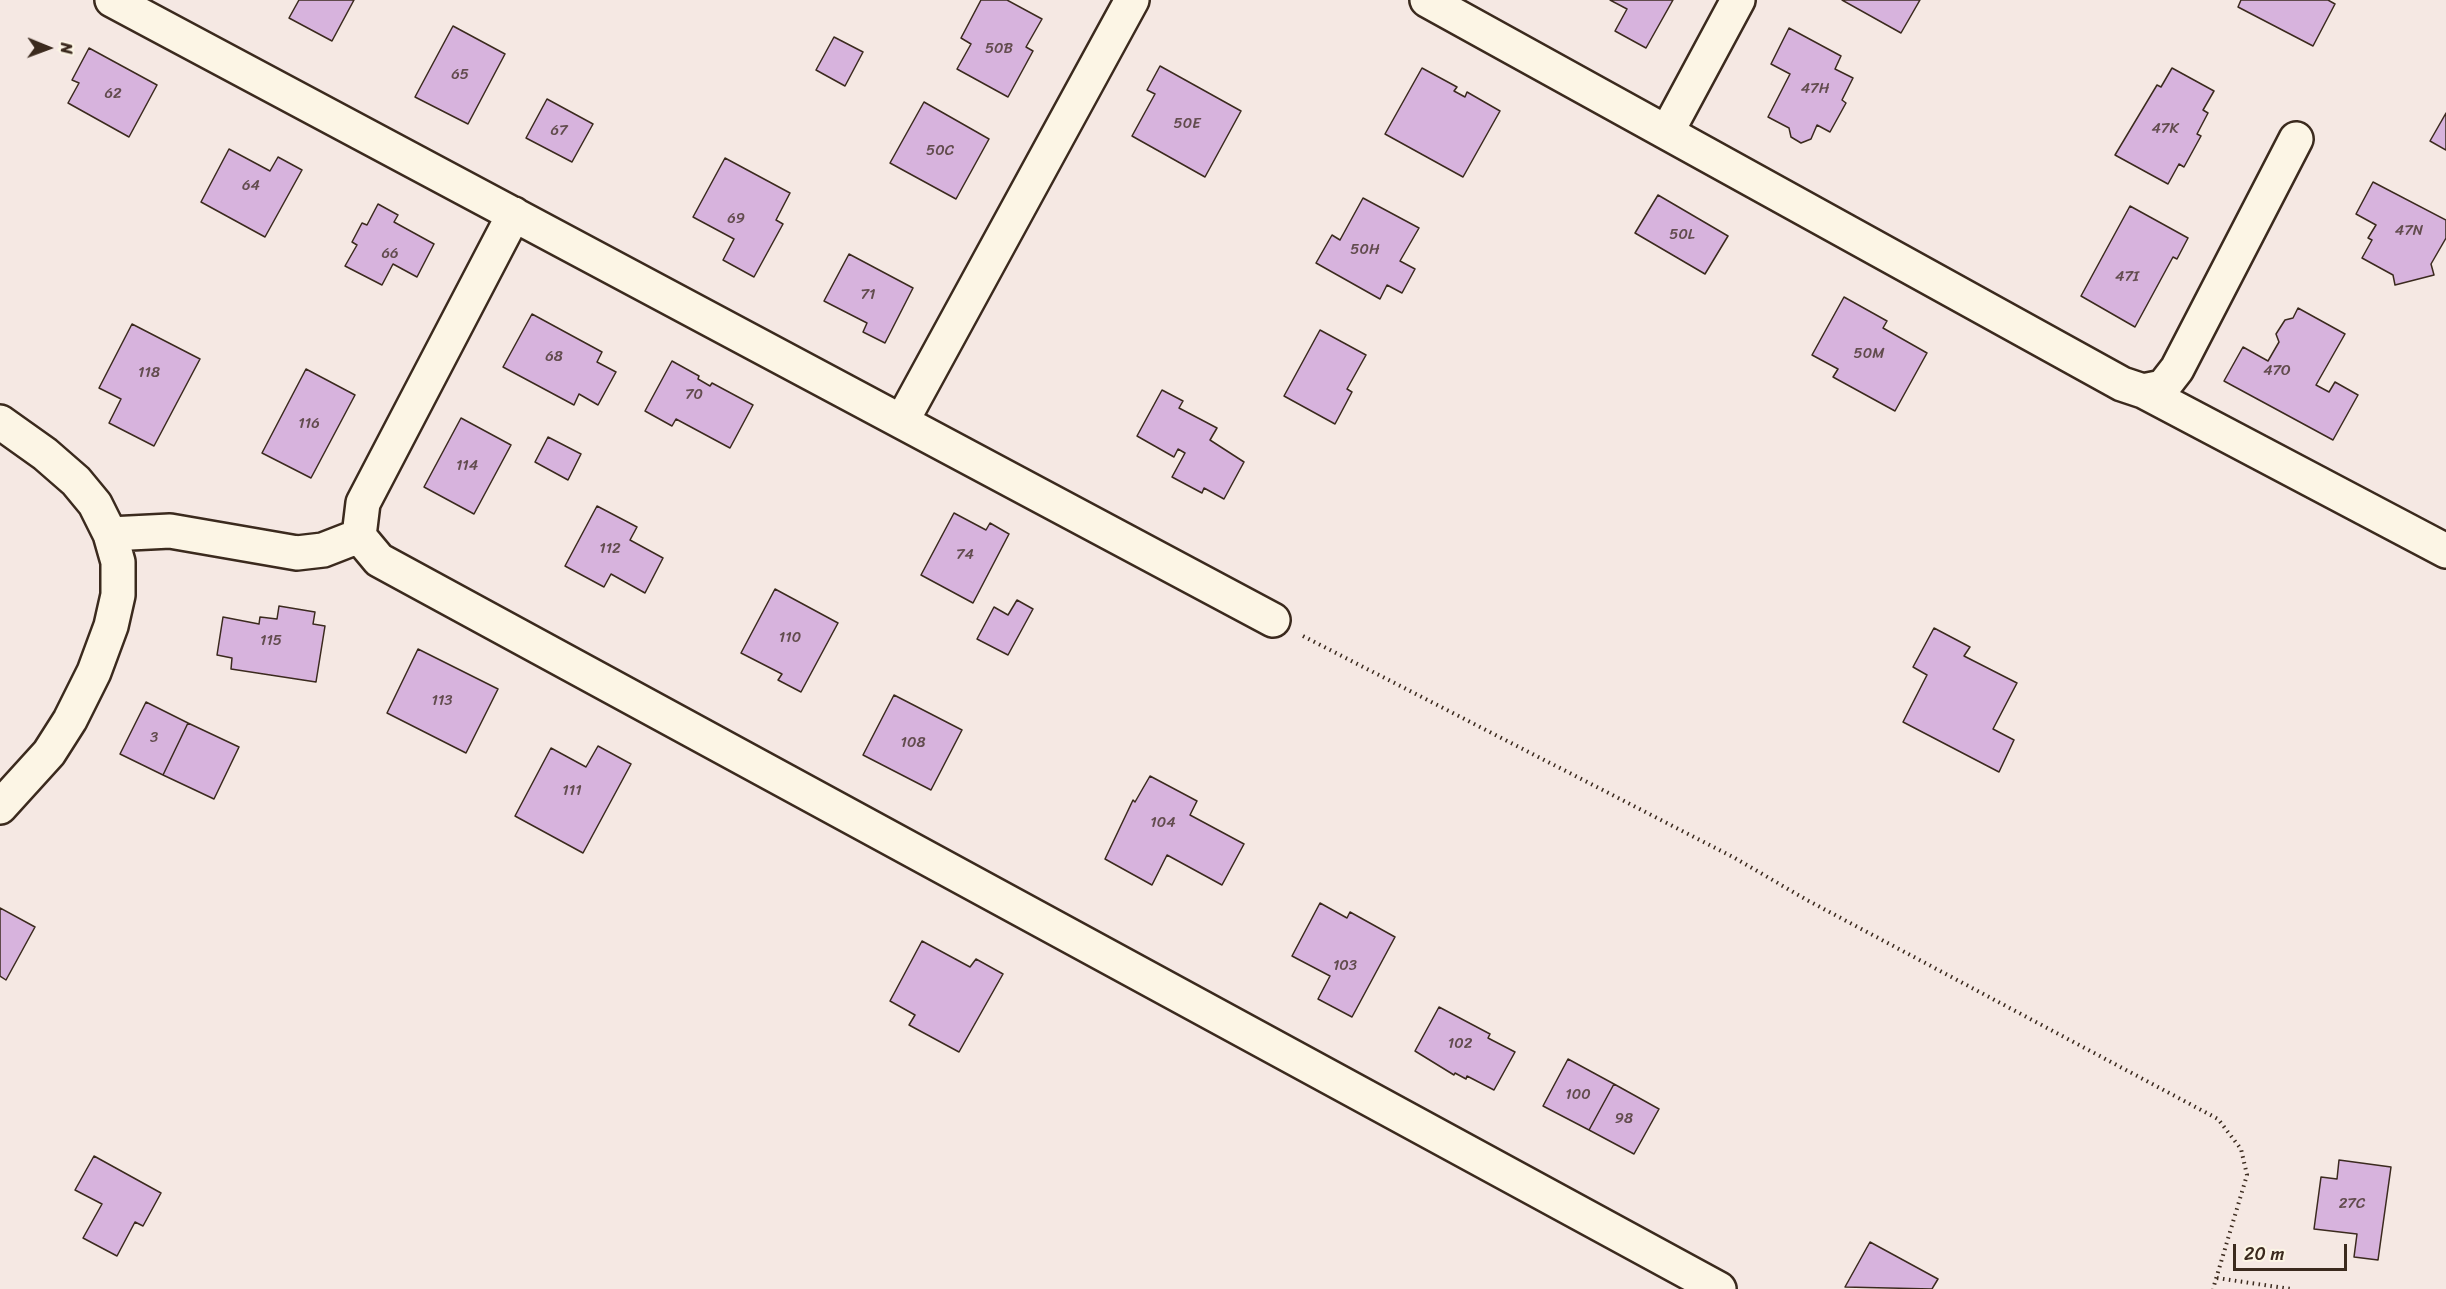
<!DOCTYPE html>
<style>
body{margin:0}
#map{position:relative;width:2446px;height:1289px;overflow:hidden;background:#f5e8e3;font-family:Sriracha,sans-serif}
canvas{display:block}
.north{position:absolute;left:18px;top:18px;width:60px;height:60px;-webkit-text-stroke:4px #fcf5e5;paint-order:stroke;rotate:91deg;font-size:16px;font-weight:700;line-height:24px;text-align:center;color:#3b2a1e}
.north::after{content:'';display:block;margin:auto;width:21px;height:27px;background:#3b2a1e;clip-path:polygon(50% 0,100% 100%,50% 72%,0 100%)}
.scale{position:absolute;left:2233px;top:1244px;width:114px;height:27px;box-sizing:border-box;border:3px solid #3b2a1e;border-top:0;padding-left:8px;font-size:18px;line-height:21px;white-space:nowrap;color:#3b2a1e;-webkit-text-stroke:4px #fcf5e5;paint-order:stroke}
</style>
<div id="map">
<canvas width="2446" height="1289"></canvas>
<div class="north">N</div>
<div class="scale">20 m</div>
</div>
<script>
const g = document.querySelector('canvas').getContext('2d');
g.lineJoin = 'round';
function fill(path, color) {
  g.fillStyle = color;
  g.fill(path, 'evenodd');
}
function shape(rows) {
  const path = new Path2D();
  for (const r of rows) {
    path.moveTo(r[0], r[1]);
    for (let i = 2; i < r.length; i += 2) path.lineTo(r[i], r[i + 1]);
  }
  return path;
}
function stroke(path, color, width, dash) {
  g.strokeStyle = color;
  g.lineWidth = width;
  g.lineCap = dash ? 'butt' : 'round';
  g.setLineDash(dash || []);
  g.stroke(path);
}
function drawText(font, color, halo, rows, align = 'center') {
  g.font = font + ' Sriracha,sans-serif';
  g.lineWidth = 4.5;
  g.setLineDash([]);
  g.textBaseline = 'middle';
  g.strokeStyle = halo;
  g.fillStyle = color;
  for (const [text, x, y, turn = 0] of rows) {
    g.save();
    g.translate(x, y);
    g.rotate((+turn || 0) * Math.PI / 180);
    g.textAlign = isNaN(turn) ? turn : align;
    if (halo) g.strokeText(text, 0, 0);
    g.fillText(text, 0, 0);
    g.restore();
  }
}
const building = shape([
 [299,0,354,0,332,41,289,18,299,0],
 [981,0,1007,0,1042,19,1026,47,1033,51,1008,97,957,69,971,44,961,38,981,0],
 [1610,0,1673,0,1646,48,1615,31,1627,9,1610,0],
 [1842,0,1920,0,1901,33,1842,0],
 [2241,0,2328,0,2335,4,2313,46,2238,7,2241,0],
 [453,26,505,54,468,124,415,97,453,26],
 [1789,28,1841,56,1835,69,1853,78,1842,100,1846,103,1830,132,1817,125,1811,139,1801,143,1791,137,1789,128,1768,117,1790,74,1771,64,1789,28],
 [834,37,863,52,845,86,816,70,834,37],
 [89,48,157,85,129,137,68,103,79,83,72,80,89,48],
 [1160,66,1241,111,1205,177,1132,136,1155,94,1147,90,1160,66],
 [1422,68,1457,87,1454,91,1465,97,1467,92,1500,111,1463,177,1385,134,1422,68],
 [2172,68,2214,91,2203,110,2208,113,2197,134,2201,136,2184,167,2179,164,2168,184,2115,155,2157,85,2161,87,2172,68],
 [547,99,593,124,572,162,526,138,547,99],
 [924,102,989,139,956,199,890,163,924,102],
 [2446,113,2446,150,2430,141,2446,113],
 [229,149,270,171,278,157,302,170,265,237,201,202,229,149],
 [725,158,790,193,776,220,783,224,754,277,723,260,734,239,693,217,725,158],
 [2373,182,2446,220,2446,238,2431,264,2434,275,2395,285,2393,275,2362,258,2372,240,2368,238,2376,225,2356,214,2373,182],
 [1658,195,1728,236,1705,274,1635,233,1658,195],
 [1363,198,1419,228,1400,261,1415,269,1402,293,1387,285,1380,299,1316,263,1332,235,1340,240,1363,198],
 [378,204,398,215,394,222,434,244,417,277,393,264,382,285,345,266,357,245,352,242,362,223,367,225,378,204],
 [2130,206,2188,238,2177,259,2173,257,2135,327,2081,296,2130,206],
 [849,254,913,288,885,343,863,332,867,323,824,301,849,254],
 [1844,297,1887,321,1883,328,1927,353,1895,411,1833,377,1838,369,1812,355,1844,297],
 [2298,308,2345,334,2316,385,2329,392,2335,382,2358,395,2333,440,2224,381,2243,347,2268,361,2279,342,2276,334,2285,320,2293,318,2298,308],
 [532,314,602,352,597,362,616,372,598,405,579,394,574,405,503,367,532,314],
 [132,324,200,359,154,446,109,423,121,399,99,388,132,324],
 [1320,330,1366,355,1347,389,1352,392,1335,424,1284,396,1320,330],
 [672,361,699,376,698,379,710,386,712,383,753,405,730,448,676,419,672,426,645,411,672,361],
 [306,369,355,395,311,478,262,453,306,369],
 [1162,390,1183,401,1179,408,1217,428,1210,440,1244,462,1224,499,1204,488,1202,493,1172,477,1185,453,1178,449,1174,457,1137,436,1162,390],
 [461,418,511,445,474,514,424,487,461,418],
 [548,437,581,454,568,480,535,462,548,437],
 [597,506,637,527,630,540,663,558,645,593,611,574,604,587,565,566,597,506],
 [954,513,986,530,990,523,1009,534,973,603,921,575,954,513],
 [775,589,838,623,801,692,778,680,782,674,741,653,775,589],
 [1017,600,1033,609,1008,655,977,639,994,607,1008,615,1017,600],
 [279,606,315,612,313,624,325,626,316,682,231,669,232,658,217,655,223,617,259,624,260,617,277,619,279,606],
 [1934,628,1970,647,1964,656,2017,683,1993,729,2014,740,1999,772,1903,722,1927,675,1913,667,1934,628],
 [418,649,498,689,466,753,387,713,418,649],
 [894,695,962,730,931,790,863,755,894,695],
 [146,702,188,723,163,775,120,754,146,702],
 [188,723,239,747,214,799,163,775,188,723],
 [598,746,631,764,583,853,515,816,551,748,586,767,598,746],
 [1150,776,1197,801,1190,815,1244,844,1222,885,1167,855,1152,885,1105,859,1133,800,1135,802,1150,776],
 [1320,903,1347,918,1350,912,1395,937,1352,1017,1318,999,1330,976,1292,956,1320,903],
 [0,908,35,927,6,980,0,976,0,908],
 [922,941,970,967,976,959,1003,974,959,1052,909,1025,915,1015,890,1001,922,941],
 [1439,1007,1490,1034,1488,1038,1515,1052,1494,1090,1467,1076,1466,1079,1455,1073,1454,1075,1415,1051,1439,1007],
 [1568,1059,1614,1084,1589,1130,1543,1106,1568,1059],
 [1614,1084,1659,1109,1634,1154,1589,1130,1614,1084],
 [94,1156,161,1193,143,1226,135,1222,117,1256,83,1238,102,1204,75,1190,94,1156],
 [2339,1160,2391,1167,2378,1260,2354,1257,2357,1234,2314,1229,2321,1177,2337,1179,2339,1160],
 [1870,1242,1938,1279,1932,1289,1845,1287,1870,1242]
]);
fill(building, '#d7b3dd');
stroke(building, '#3b2a1e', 1.5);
const minor = shape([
 [112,0,1273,620],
 [1427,0,2122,384,2143,391,2163,387,2177,369,2296,139],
 [1667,132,1738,0],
 [514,214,363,503,359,536,379,560,1719,1289],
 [2143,391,2446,551],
 [902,421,1132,0],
 [0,422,45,454,76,481,95,504,110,534,118,562,118,595,111,626,94,672,70,720,49,753,0,807],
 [110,534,170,531,297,553,323,550,359,536]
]);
stroke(minor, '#3b2a1e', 38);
stroke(shape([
 [1303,636,1733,857,1807,900,2218,1119,2241,1149,2247,1175,2213,1289],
 [2217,1278,2291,1289]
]), '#3b2a1e', 4, [1.5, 4.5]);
stroke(minor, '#fcf5e5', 33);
drawText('15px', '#624c4e', null, [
 ["50B",999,49],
 ["65",460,75],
 ["47H",1815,89],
 ["62",113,94],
 ["50E",1187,124],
 ["47K",2165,129],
 ["67",559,131],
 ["50C",940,151],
 ["64",251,186],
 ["69",736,219],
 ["47N",2409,231],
 ["50L",1682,235],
 ["50H",1365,250],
 ["66",390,254],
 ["47I",2127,277],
 ["71",868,295],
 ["50M",1869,354],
 ["68",554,357],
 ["47O",2277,371],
 ["118",149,373],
 ["70",694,395],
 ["116",309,424],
 ["114",467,466],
 ["112",610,549],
 ["74",965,555],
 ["110",790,638],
 ["115",271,641],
 ["113",442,701],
 ["3",154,738],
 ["108",913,743],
 ["111",572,791],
 ["104",1163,823],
 ["103",1345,966],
 ["102",1460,1044],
 ["100",1578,1095],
 ["98",1624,1119],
 ["27C",2352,1204]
]);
</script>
